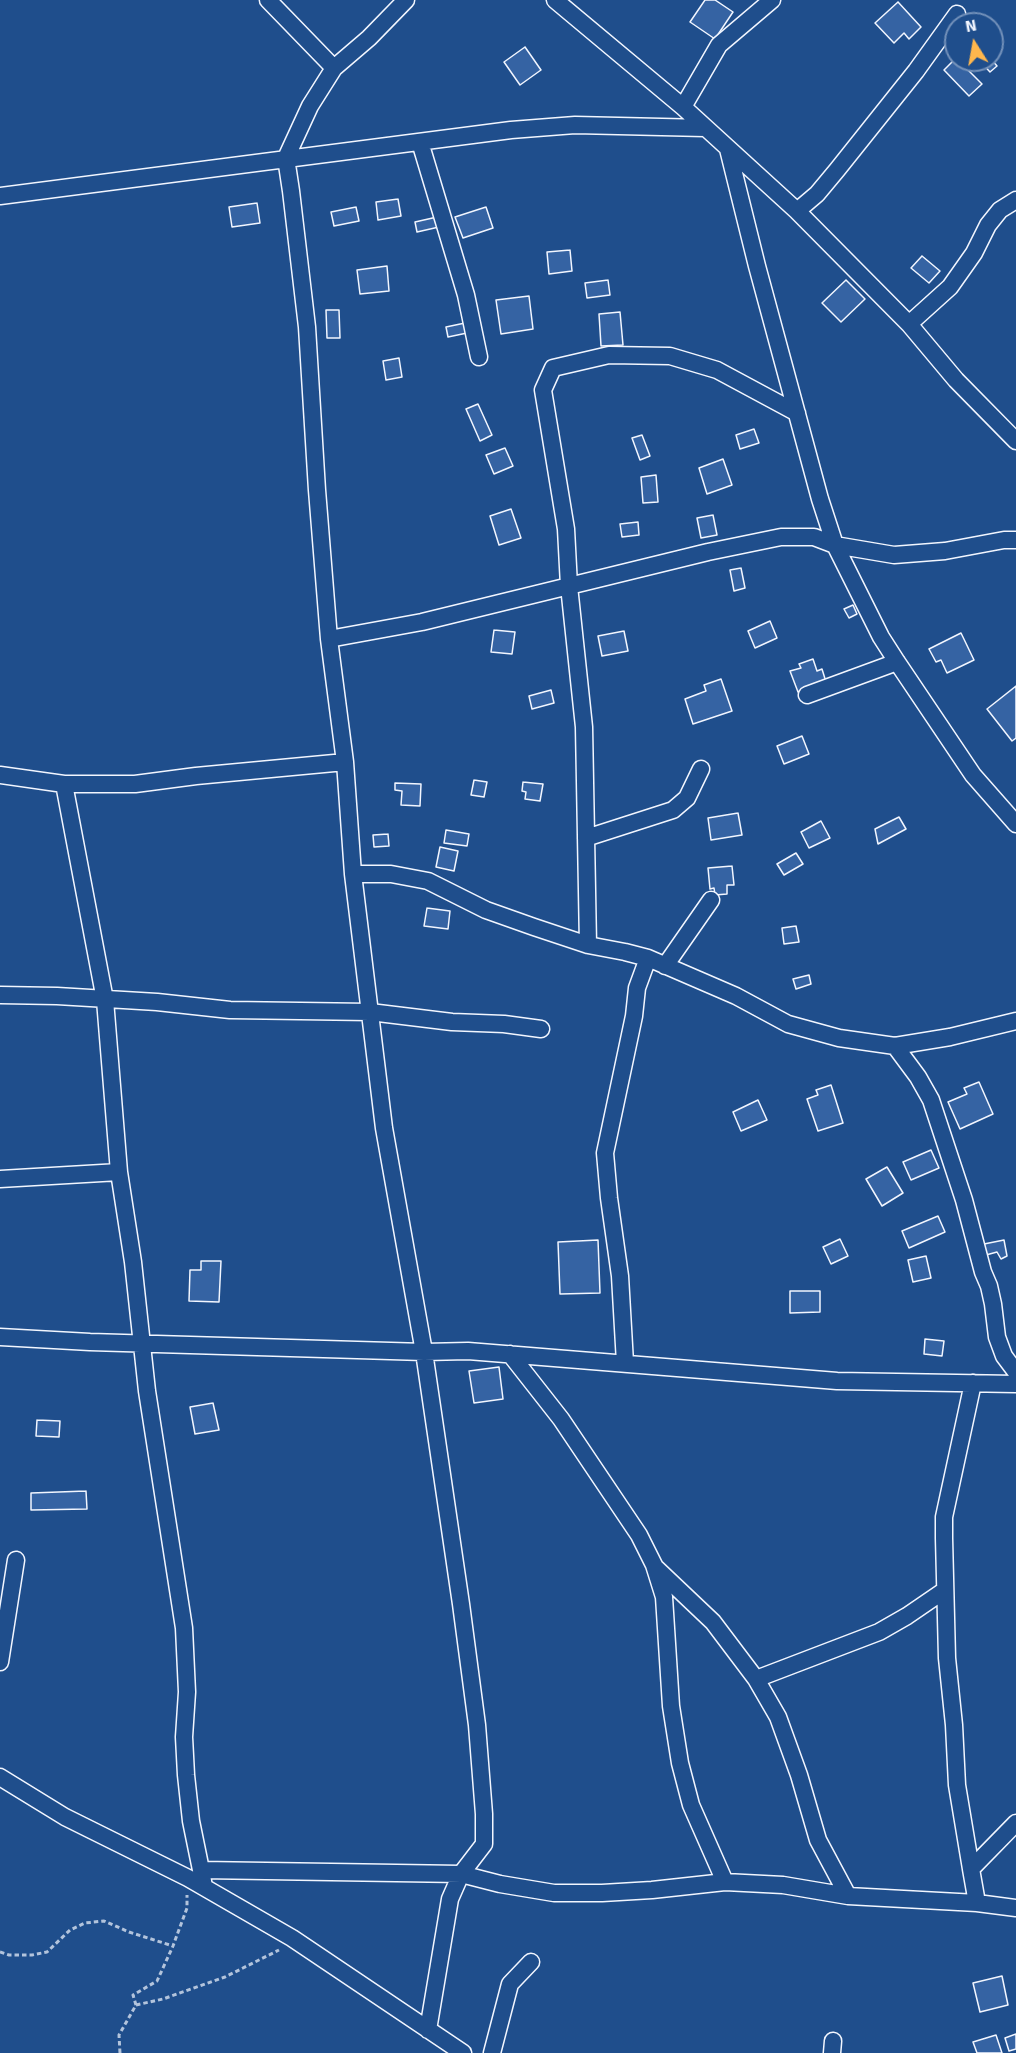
<!DOCTYPE html>
<style>
body{margin:0}
#map{position:relative;width:1016px;height:2053px;overflow:hidden;background:#1f4e8c;font-family:Signika,sans-serif}
canvas{display:block}
.north{position:absolute;left:944px;top:12px;width:60px;height:60px;box-sizing:border-box;background:#1f4e8c;border:2px solid #7391ba;border-radius:50%;rotate:349deg;font-size:16px;font-weight:700;line-height:24px;text-align:center;color:#f2f6ff}
.north::after{content:'';display:block;margin:auto;width:21px;height:27px;background:#ffb74d;clip-path:polygon(50% 0,100% 100%,50% 72%,0 100%)}
</style>
<div id="map">
<canvas width="1016" height="2053"></canvas>
<div class="north">N</div>
</div>
<script>
const g = document.querySelector('canvas').getContext('2d');
g.lineJoin = 'round';
function fill(path, color) {
  g.fillStyle = color;
  g.fill(path, 'evenodd');
}
function shape(rows) {
  const path = new Path2D();
  for (const r of rows) {
    path.moveTo(r[0], r[1]);
    for (let i = 2; i < r.length; i += 2) path.lineTo(r[i], r[i + 1]);
  }
  return path;
}
function stroke(path, color, width, dash) {
  g.strokeStyle = color;
  g.lineWidth = width;
  g.lineCap = dash ? 'butt' : 'round';
  g.setLineDash(dash || []);
  g.stroke(path);
}
const building = shape([
 [705,0,715,0,733,12,715,39,690,22,705,0],
 [898,2,921,27,909,39,904,33,894,43,875,23,898,2],
 [525,47,541,70,520,85,504,62,525,47],
 [956,58,982,84,969,96,944,70,956,58],
 [979,60,992,60,997,66,990,72,979,60],
 [398,199,401,216,378,220,376,202,398,199],
 [257,203,260,223,232,227,229,207,257,203],
 [356,207,359,221,334,226,331,212,356,207],
 [486,207,493,228,463,238,455,217,486,207],
 [437,217,439,227,417,232,415,222,437,217],
 [570,250,572,271,549,274,547,252,570,250],
 [922,256,940,271,929,283,911,268,922,256],
 [387,266,389,291,360,294,357,270,387,266],
 [608,280,610,295,587,298,585,283,608,280],
 [846,280,865,299,841,322,822,303,846,280],
 [529,296,533,329,501,334,496,300,529,296],
 [326,310,339,310,340,338,327,338,326,310],
 [620,312,623,345,601,346,599,314,620,312],
 [465,323,467,333,448,337,446,327,465,323],
 [399,358,402,377,386,380,383,361,399,358],
 [478,404,492,435,480,441,466,409,478,404],
 [754,429,759,443,740,449,736,435,754,429],
 [642,435,650,456,640,460,632,438,642,435],
 [505,448,513,466,494,474,486,455,505,448],
 [723,459,732,485,707,494,699,468,723,459],
 [656,475,658,502,643,503,641,477,656,475],
 [511,509,521,538,499,545,490,516,511,509],
 [713,515,717,535,701,538,697,518,713,515],
 [638,522,639,535,622,537,620,524,638,522],
 [741,568,745,588,734,591,730,570,741,568],
 [853,605,857,614,849,618,844,609,853,605],
 [770,621,777,638,755,648,748,631,770,621],
 [494,630,515,632,512,654,491,652,494,630],
 [624,631,628,651,602,656,598,636,624,631],
 [961,633,974,660,947,673,941,660,936,662,929,649,961,633],
 [813,659,817,671,822,669,826,682,798,692,790,671,801,668,799,664,813,659],
 [721,679,732,711,693,724,685,699,706,691,704,685,721,679],
 [1016,686,1016,738,1012,741,987,709,1016,686],
 [551,690,554,703,532,709,529,696,551,690],
 [802,736,809,754,784,764,777,746,802,736],
 [474,780,487,782,484,797,471,795,474,780],
 [523,782,543,784,540,801,525,799,526,792,522,791,523,782],
 [395,783,421,784,420,806,401,805,402,791,395,790,395,783],
 [738,813,742,835,711,840,708,818,738,813],
 [899,817,906,829,878,844,875,829,899,817],
 [821,821,830,838,809,848,801,832,821,821],
 [446,830,469,834,467,846,444,843,446,830],
 [388,834,389,846,374,847,373,835,388,834],
 [440,847,458,851,454,871,436,867,440,847],
 [796,853,803,864,784,875,777,864,796,853],
 [732,866,734,885,727,885,727,894,715,895,714,888,710,889,708,868,732,866],
 [427,908,450,911,448,929,424,926,427,908],
 [796,926,799,942,784,944,782,928,796,926],
 [809,975,811,984,796,989,793,979,809,975],
 [979,1082,993,1114,960,1129,948,1102,967,1094,964,1088,979,1082],
 [831,1085,843,1123,818,1131,807,1099,818,1095,816,1090,831,1085],
 [758,1100,767,1120,741,1131,733,1112,758,1100],
 [931,1150,939,1168,911,1180,903,1162,931,1150],
 [887,1167,903,1193,882,1206,866,1179,887,1167],
 [938,1216,945,1232,909,1248,902,1231,938,1216],
 [840,1239,848,1256,831,1264,823,1247,840,1239],
 [598,1240,600,1293,560,1294,558,1242,598,1240],
 [1004,1240,1007,1256,1001,1259,997,1252,986,1255,984,1244,1004,1240],
 [926,1256,931,1278,913,1282,908,1260,926,1256],
 [201,1261,221,1261,219,1302,189,1301,190,1270,201,1270,201,1261],
 [790,1291,820,1291,820,1312,790,1313,790,1291],
 [925,1339,944,1341,942,1356,924,1354,925,1339],
 [499,1367,503,1399,474,1403,469,1371,499,1367],
 [213,1403,219,1430,195,1434,190,1407,213,1403],
 [37,1420,60,1421,59,1437,36,1436,37,1420],
 [86,1491,87,1509,31,1510,31,1493,86,1491],
 [1002,1976,1008,2005,980,2012,973,1983,1002,1976],
 [1016,2034,1016,2049,1009,2051,1005,2038,1016,2034],
 [996,2035,1002,2053,977,2053,973,2042,996,2035]
]);
fill(building, '#3563a3');
stroke(building, '#f2f6ff', 1.5);
const minor = shape([
 [555,0,683,107,797,211,909,324,956,380,1016,441],
 [334,68,369,38,406,0],
 [683,107,719,45,772,0],
 [420,142,466,295,479,357],
 [728,149,757,266,820,499,835,545,881,637,897,662,973,775,1016,824],
 [0,196,511,130,575,125,705,128],
 [797,211,817,194,837,170,916,71,957,14],
 [909,324,950,287,974,253,988,225,1000,210,1016,200],
 [329,639,422,622,708,552,781,537,814,537,835,545,894,555,945,551,1004,540,1016,540],
 [807,695,897,662],
 [0,775,64,784,135,784,196,776,345,762],
 [64,784,105,1000,119,1172,133,1262,147,1391,184,1628,187,1692,184,1737,186,1775,191,1821,201,1870],
 [586,838,673,810,687,798,701,769],
 [353,874,391,874,428,881,486,910,534,927,588,945,625,952,648,958,736,996,788,1024,839,1038,895,1046,950,1037,1016,1021],
 [588,945,584,727,569,586,566,529,543,390,553,368,609,355,670,356,717,370,797,413],
 [665,966,711,900],
 [0,995,57,996,157,1002,230,1010,370,1012,452,1022,504,1024,541,1029],
 [895,1046,918,1077,931,1100,964,1200,983,1272,989,1286,993,1304,997,1337,1004,1356,1016,1372],
 [0,1179,119,1172],
 [0,1337,90,1342,424,1352,468,1351,837,1381,1016,1384],
 [510,1354,561,1419,639,1535,654,1565,664,1597,671,1706,680,1763,691,1805,725,1882],
 [625,1363,620,1276,609,1198,605,1153,634,1016,637,988,648,958],
 [656,1568,713,1622,756,1679,778,1717,799,1775,818,1840,848,1896],
 [0,1662,16,1560],
 [756,1679,879,1632,907,1616,945,1590],
 [0,1777,65,1817,188,1878,292,1938,463,2053],
 [971,1869,957,1785,954,1725,947,1658,944,1538,944,1517,973,1383],
 [204,1887,201,1870,461,1874,484,1844,484,1814,477,1725,461,1604,424,1352,384,1128,353,874,345,762,329,639,317,490,307,327,291,191,286,158,310,106,334,68,268,0],
 [977,1903,971,1869,1016,1823],
 [428,2030,450,1899,461,1874,500,1884,554,1893,602,1893,652,1890,725,1882,783,1885,848,1896,977,1903,1016,1908],
 [492,2053,510,1984,531,1962],
 [832,2053,833,2041]
]);
stroke(minor, '#f2f6ff', 19);
stroke(shape([
 [0,1952,9,1955,32,1955,47,1952,70,1930,85,1923,104,1921,129,1932,173,1946],
 [136,2005,163,1999,225,1977,279,1950],
 [120,2053,119,2035,136,2005,133,1995,157,1981,173,1946,187,1908,187,1895]
]), '#b3c4dc', 3, [4.5, 3]);
stroke(minor, '#1f4e8c', 16);
</script>
